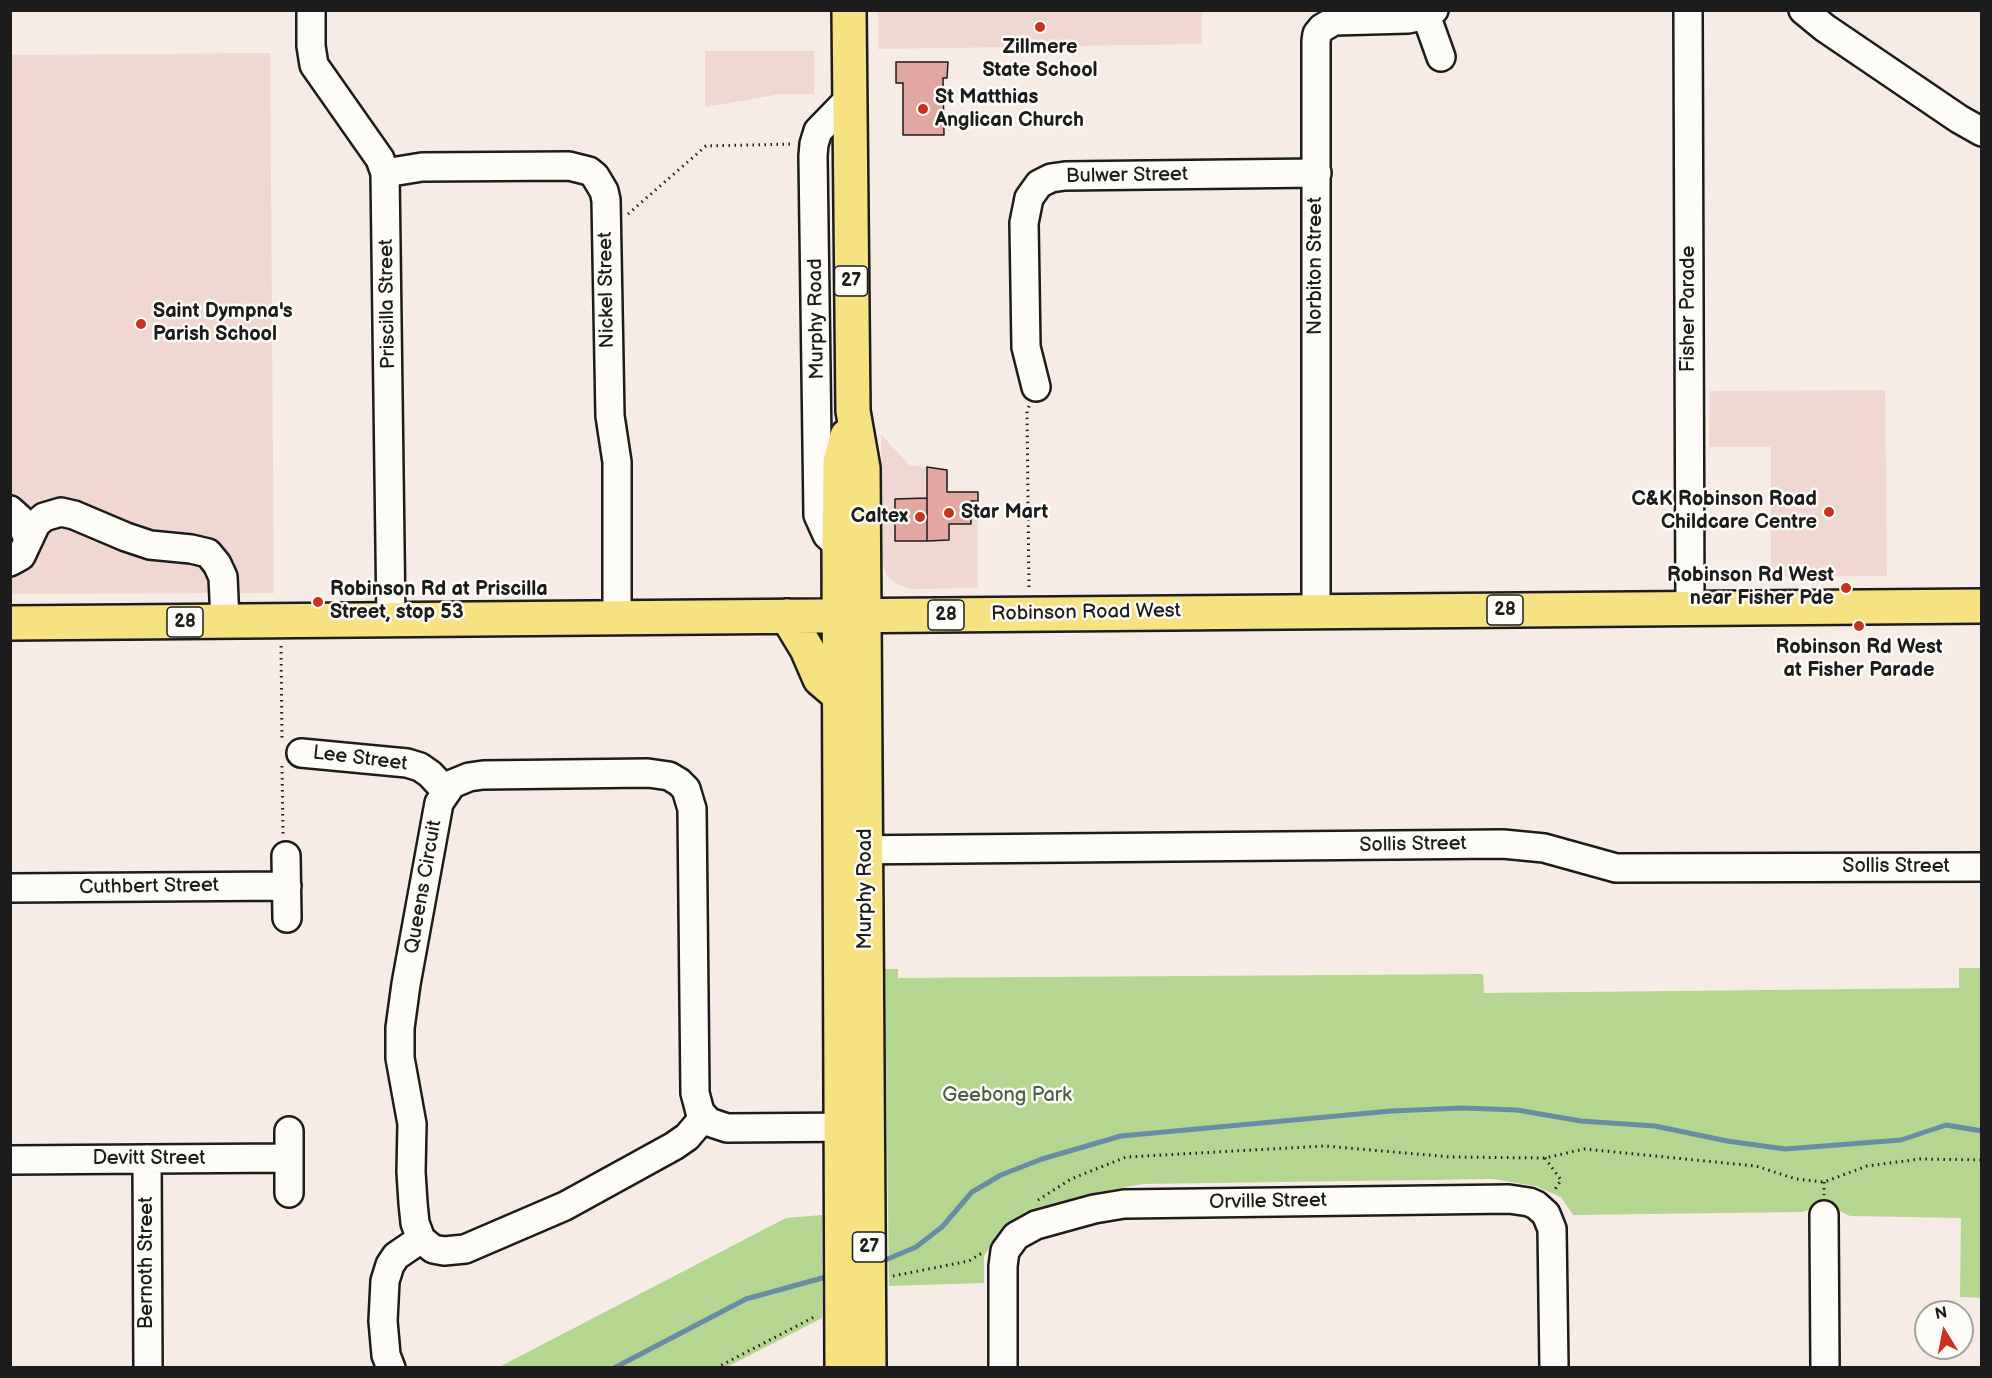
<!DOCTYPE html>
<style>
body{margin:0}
#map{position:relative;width:1992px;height:1378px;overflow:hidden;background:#f7ebe6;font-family:"Balsamiq Sans",sans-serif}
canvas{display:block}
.frame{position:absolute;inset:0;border:12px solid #1c1c1c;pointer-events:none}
.north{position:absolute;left:1914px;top:1300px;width:60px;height:60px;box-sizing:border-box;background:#fdfcf7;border:2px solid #a3a29f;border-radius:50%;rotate:350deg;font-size:16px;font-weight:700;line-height:24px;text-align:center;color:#1c1c1c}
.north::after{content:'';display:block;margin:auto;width:21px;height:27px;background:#c8321e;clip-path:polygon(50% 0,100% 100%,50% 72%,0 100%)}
</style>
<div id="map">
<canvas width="1992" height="1378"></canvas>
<div class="frame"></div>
<div class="north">N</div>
</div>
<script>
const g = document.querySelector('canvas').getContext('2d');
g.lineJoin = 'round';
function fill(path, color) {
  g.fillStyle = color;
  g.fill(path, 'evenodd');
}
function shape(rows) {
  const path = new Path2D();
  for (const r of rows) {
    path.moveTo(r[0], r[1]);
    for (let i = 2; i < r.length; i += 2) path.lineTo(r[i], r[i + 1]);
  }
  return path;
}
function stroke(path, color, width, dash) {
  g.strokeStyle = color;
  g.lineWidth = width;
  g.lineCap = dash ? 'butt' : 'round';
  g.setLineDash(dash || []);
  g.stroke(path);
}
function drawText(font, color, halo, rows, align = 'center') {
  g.font = font + ' "Balsamiq Sans",sans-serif';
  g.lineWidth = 5;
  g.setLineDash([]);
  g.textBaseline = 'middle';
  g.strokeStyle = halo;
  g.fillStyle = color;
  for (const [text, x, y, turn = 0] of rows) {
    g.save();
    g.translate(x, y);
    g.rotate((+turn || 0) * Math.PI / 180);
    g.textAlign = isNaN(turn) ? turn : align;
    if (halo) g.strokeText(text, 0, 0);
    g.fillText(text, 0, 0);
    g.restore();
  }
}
fill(shape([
 [878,11,1202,11,1202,44,878,49],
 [705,51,814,51,814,94,781,94,705,107],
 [270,53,274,593,11,594,10,55],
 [1885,390,1887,576,1771,577,1771,447,1709,447,1710,391],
 [881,434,909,465,947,470,947,492,978,492,978,588,913,589,899,585,888,577,883,564]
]), '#f0d7d1');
fill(shape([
 [1959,968,1981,968,1981,1298,1960,1297,1961,1218,1850,1216,1836,1209,1812,1209,1802,1212,1573,1215,1561,1197,1535,1186,1493,1179,1142,1184,1083,1195,1034,1212,1010,1224,993,1242,984,1256,984,1283,889,1286,885,969,898,969,898,978,1483,974,1484,993,1959,988],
 [822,1215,822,1318,727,1367,499,1367,786,1218]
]), '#b4d691');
stroke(shape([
 [883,1261,916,1247,942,1227,972,1192,1001,1175,1042,1159,1121,1136,1391,1111,1462,1108,1517,1110,1581,1121,1655,1126,1727,1141,1785,1149,1901,1140,1946,1125,1982,1131],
 [614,1368,746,1299,826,1277]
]), '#688ca2', 5);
const building = shape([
 [896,62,948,62,947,78,943,78,944,135,903,135,903,83,896,83,896,62],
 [927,467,947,470,947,492,978,492,978,501,971,501,971,524,949,524,949,540,927,541,927,467],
 [927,498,927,541,895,541,895,499,927,498]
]);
fill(building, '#e1a7a0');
stroke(building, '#1c1c1c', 1.5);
const minor = shape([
 [311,10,311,46,314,65,380,159,385,173,391,620],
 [1688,10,1690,608],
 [1803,10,1825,28,1959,119,1982,132],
 [1426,15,1441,57],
 [385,173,422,167,569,166,589,171,595,176,604,191,606,200,610,416,617,462,617,618],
 [1036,387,1026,347,1024,223,1029,198,1039,184,1051,178,1065,176,1317,173],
 [10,510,20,519,28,540],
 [839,546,827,535,818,515,813,156,814,144,818,131,850,98],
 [10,562,21,556,36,524,44,517,61,512,74,515,126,537,150,545,191,549,208,553,217,564,223,577,225,621],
 [1316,611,1316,41,1317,34,1322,28,1334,21,1408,19,1426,15,1434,10],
 [301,753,407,763,420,767,430,774,446,791],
 [846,850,1503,844,1544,848,1616,868,1982,867],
 [286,856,287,918],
 [10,888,287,886],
 [704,1117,687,1137,674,1146,565,1206,465,1249,444,1251,433,1249,421,1239,415,1223,413,1203,411,1172,412,1124,400,1058,400,1028,406,984,439,803,452,784,469,777,483,775,648,773,669,776,679,782,686,789,692,809,695,1093,700,1112,709,1122,727,1128,861,1127],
 [289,1131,289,1193],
 [147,1159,148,1368],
 [10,1160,288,1158],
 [1824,1215,1825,1368],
 [391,1368,386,1355,383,1321,385,1281,390,1265,396,1256,421,1239],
 [1003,1368,1003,1266,1005,1251,1016,1236,1036,1225,1094,1209,1124,1204,1509,1199,1529,1202,1536,1205,1546,1214,1552,1229,1554,1368]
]);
const major = shape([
 [849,10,853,411,863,468,869,1368],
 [787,616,807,649,820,679,840,696],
 [10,623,1982,606],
 [842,1368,839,546,840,462,847,436]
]);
stroke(minor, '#1c1c1c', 32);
stroke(major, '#1c1c1c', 38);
stroke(shape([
 [628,214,706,146,794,144],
 [1029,406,1027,411,1029,591],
 [281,646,282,741],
 [282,766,283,834],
 [1545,1158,1561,1180,1554,1191],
 [1824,1182,1824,1195],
 [1038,1200,1071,1179,1126,1157,1325,1146,1451,1157,1545,1158,1584,1149,1756,1166,1796,1179,1824,1182,1867,1166,1920,1159,1982,1160],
 [893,1276,969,1261,982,1253],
 [716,1368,816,1316]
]), '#1c1c1c', 3, [1.5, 4.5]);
stroke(minor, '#fdfcf7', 27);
stroke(major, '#f7e281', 33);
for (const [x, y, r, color] of [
 [1040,27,6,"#c8321e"],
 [923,109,6,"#c8321e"],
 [141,324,6,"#c8321e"],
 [1829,512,6,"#c8321e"],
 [949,513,6,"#c8321e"],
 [920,517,6,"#c8321e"],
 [1846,588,6,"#c8321e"],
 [318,602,6,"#c8321e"],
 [1859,626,6,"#c8321e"]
]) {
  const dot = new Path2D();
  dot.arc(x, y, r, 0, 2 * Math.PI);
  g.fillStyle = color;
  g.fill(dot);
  stroke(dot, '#fdfcf7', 2);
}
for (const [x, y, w] of [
 [851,281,33],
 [1505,610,36],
 [946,615,36],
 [185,622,36],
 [869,1247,33]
]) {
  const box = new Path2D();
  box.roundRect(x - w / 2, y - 15, w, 30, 4.5);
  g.fillStyle = '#fdfcf7';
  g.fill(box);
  stroke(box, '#1c1c1c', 1.5);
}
drawText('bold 18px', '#1c1c1c', null, [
 ["27",851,281],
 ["28",1505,610],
 ["28",946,615],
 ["28",185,622],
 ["27",869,1247]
]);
drawText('bold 20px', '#1c1c1c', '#fdfcf7', [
 ["Zillmere",1040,48,"center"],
 ["State School",1040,71,"center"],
 ["St Matthias",935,98],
 ["Anglican Church",935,121],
 ["Saint Dympna's",153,312],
 ["Parish School",153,335],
 ["C&K Robinson Road",1817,500,"right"],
 ["Childcare Centre",1817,523,"right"],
 ["Star Mart",961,513],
 ["Caltex",908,517,"right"],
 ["Robinson Rd West",1834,576,"right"],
 ["near Fisher Pde",1834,599,"right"],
 ["Robinson Rd at Priscilla",330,590],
 ["Street, stop 53",330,613],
 ["Robinson Rd West",1859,648,"center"],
 ["at Fisher Parade",1859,671,"center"]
], 'left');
drawText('20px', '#1c1c1c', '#fdfcf7', [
 ["Bulwer Street",1127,176,-1],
 ["Norbiton Street",1316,266,-90],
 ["Nickel Street",607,290,-91],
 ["Priscilla Street",388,304,-91],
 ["Fisher Parade",1689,309,-90],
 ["Murphy Road",817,319,-91],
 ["Robinson Road West",1086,613,-1],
 ["Lee Street",360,759,7],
 ["Sollis Street",1413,845,-1],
 ["Sollis Street",1896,867],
 ["Cuthbert Street",149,887,-1],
 ["Queens Circuit",424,887,-80],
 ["Murphy Road",866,889,-90],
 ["Devitt Street",149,1159],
 ["Orville Street",1268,1202,-1],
 ["Bernoth Street",147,1263,-90]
]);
drawText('20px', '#515d45', '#fdfcf7', [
 ["Geebong Park",1007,1096]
]);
</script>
